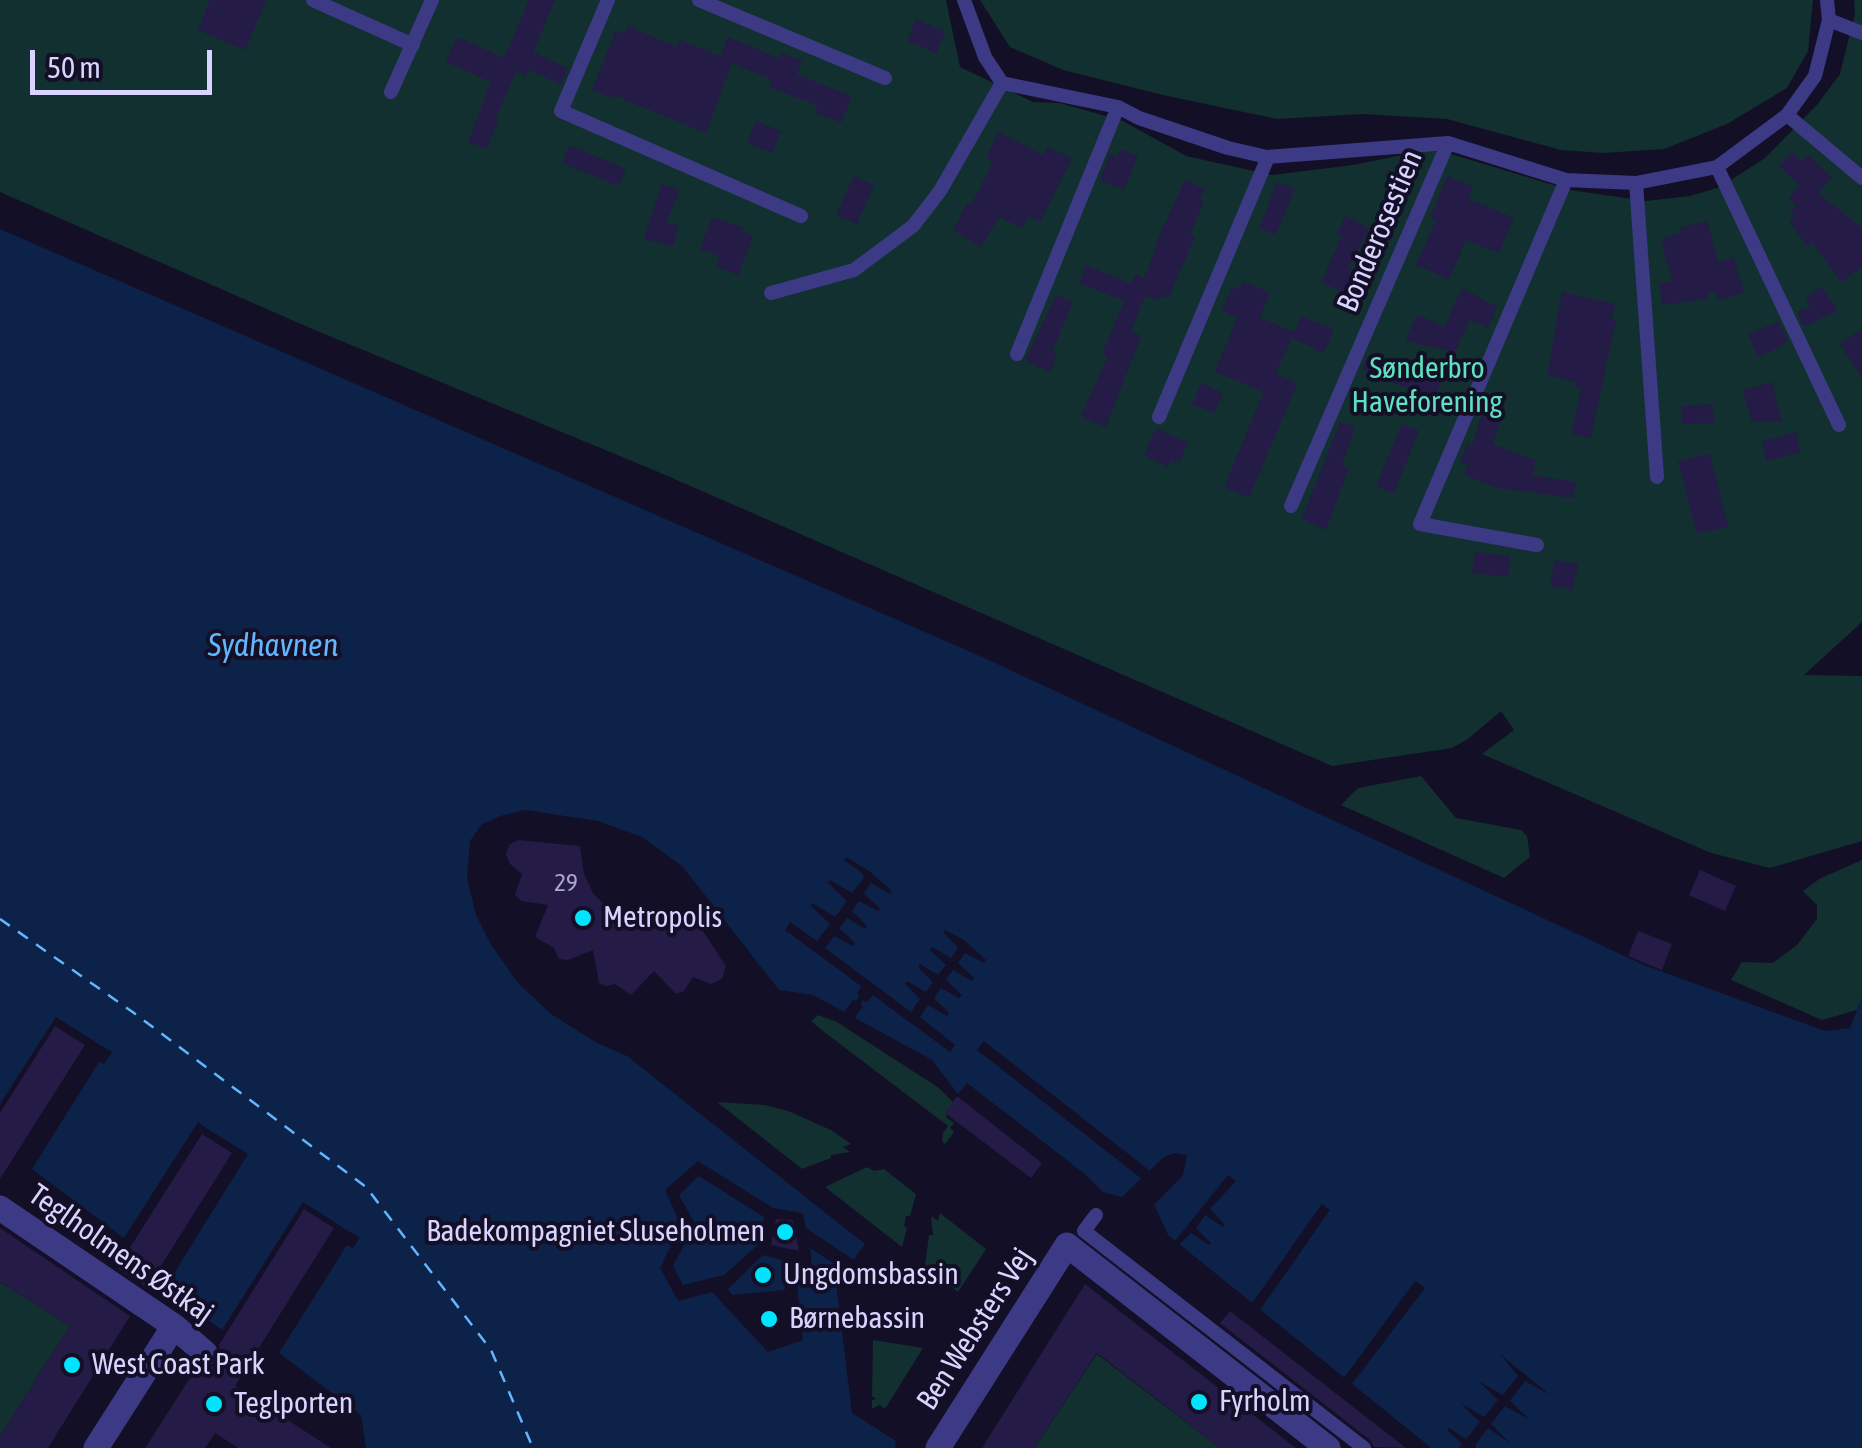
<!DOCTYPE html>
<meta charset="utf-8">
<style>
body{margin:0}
#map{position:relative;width:1862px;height:1448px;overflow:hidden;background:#130f26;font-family:"Asap Condensed",sans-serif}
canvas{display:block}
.scale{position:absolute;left:30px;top:50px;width:182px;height:45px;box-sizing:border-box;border:5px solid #d9d4ff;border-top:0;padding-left:12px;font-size:30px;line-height:35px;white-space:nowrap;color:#d9d4ff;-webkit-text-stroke:8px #130f26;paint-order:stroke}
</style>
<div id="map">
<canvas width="1862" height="1448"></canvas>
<div class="scale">50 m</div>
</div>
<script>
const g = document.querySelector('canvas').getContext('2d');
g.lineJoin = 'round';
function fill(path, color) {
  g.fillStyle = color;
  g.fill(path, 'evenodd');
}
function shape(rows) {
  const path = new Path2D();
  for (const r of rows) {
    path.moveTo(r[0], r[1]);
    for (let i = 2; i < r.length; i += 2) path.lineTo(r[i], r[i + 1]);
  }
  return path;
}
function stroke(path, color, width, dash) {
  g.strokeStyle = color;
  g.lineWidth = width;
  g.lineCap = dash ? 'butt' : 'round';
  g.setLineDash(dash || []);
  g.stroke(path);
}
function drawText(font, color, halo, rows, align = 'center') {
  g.font = font + ' "Asap Condensed",sans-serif';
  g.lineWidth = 8;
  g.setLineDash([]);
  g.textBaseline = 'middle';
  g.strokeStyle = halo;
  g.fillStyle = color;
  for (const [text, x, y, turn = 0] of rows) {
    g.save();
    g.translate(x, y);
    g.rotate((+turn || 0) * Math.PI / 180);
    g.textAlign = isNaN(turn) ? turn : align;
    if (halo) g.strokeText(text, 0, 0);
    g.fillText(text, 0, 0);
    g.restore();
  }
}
fill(shape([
 [0,0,946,0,960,67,1033,102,1060,103,1123,121,1186,156,1272,175,1353,165,1428,150,1451,154,1570,190,1646,201,1690,196,1720,187,1765,158,1817,105,1840,74,1855,14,1854,0,1862,0,1862,622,1804,675,1862,676,1862,841,1770,868,1711,853,1482,754,1514,730,1501,711,1468,739,1452,748,1332,766,656,471,310,328,0,192],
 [980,0,1813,0,1808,51,1787,88,1727,124,1664,149,1603,153,1561,150,1447,119,1363,114,1277,119,1163,95,1063,70,1010,47],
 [1421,776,1456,818,1521,830,1527,836,1530,857,1504,878,1341,805,1358,788],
 [1862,860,1862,998,1857,1010,1822,1020,1731,980,1742,962,1773,963,1797,945,1817,919,1817,905,1803,891,1819,879],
 [818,1015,837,1022,939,1088,953,1102,946,1117,954,1123,950,1128,954,1132,945,1144,942,1141,943,1133,948,1126,819,1028,811,1021],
 [717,1102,765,1105,788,1111,831,1130,851,1144,843,1147,850,1152,831,1155,831,1158,802,1169],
 [867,1167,874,1171,884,1169,916,1194,910,1216,906,1216,904,1226,907,1228,902,1247,825,1187],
 [940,1213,986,1249,958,1292,925,1266,929,1235,933,1235,931,1216,938,1221],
 [0,1282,70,1326,0,1436],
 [873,1340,923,1348,885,1409,879,1405,872,1409,872,1400,876,1399,872,1396],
 [1097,1354,1220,1448,1034,1448]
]), '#12302f');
fill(shape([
 [0,229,980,656,1644,965,1825,1031,1850,1028,1862,998,1862,1448,1431,1448,1168,1235,1154,1205,1183,1175,1187,1155,1174,1153,1164,1157,1122,1197,1103,1192,1086,1175,1076,1185,958,1094,932,1060,813,995,779,990,683,867,642,837,598,821,525,810,500,816,481,825,470,841,467,878,476,915,490,943,517,982,551,1014,597,1043,627,1056,865,1244,836,1284,852,1413,896,1441,895,1448,352,1448,348,1423,265,1362,348,1231,303,1202,222,1330,165,1288,248,1154,203,1126,121,1255,16,1177,100,1045,56,1017,0,1104]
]), '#0c2248');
fill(shape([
 [846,857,869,871,892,891,890,894,871,883,864,894,880,908,878,911,859,901,852,911,867,926,865,929,847,918,839,928,855,943,853,946,834,936,825,948,911,1012,920,999,905,984,907,981,926,992,933,982,918,967,920,964,938,975,946,965,930,950,932,947,951,958,958,947,943,932,945,930,964,940,986,960,984,963,965,953,958,963,974,978,972,981,953,970,946,980,962,995,959,998,941,988,934,998,949,1013,947,1016,928,1005,920,1017,955,1045,950,1052,873,995,867,1002,863,1000,860,1004,863,1006,852,1022,841,1016,853,1000,856,1001,860,996,857,994,861,986,785,930,790,922,817,941,830,924,811,906,812,903,835,917,847,901,828,883,830,880,852,893,864,878,862,873,844,860],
 [984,1041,1150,1171,1142,1179,977,1050],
 [100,1045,112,1052,104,1064,99,1062,32,1169,124,1238,198,1122,203,1126,121,1255,16,1177],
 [967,1083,1086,1175,1076,1185,958,1094],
 [698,1161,773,1208,803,1213,806,1228,854,1260,845,1271,810,1248,812,1269,795,1266,803,1340,768,1352,712,1292,678,1301,660,1268,681,1225,665,1190],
 [699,1176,764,1217,760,1243,724,1275,683,1285,673,1266,695,1224,679,1195],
 [763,1255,782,1260,785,1290,732,1295,728,1289],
 [1228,1175,1236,1181,1210,1209,1225,1225,1223,1227,1205,1215,1196,1228,1211,1243,1209,1245,1191,1233,1179,1245,1252,1303,1322,1204,1330,1210,1260,1310,1344,1378,1415,1281,1425,1288,1352,1384,1431,1448,1423,1448,1164,1238,1150,1209,1154,1205,1168,1235,1175,1241],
 [348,1231,360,1237,353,1248,347,1245,279,1353,361,1415,366,1448,352,1448,348,1423,265,1362],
 [1500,1354,1550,1395,1525,1381,1510,1401,1530,1420,1505,1406,1491,1424,1511,1444,1488,1428,1475,1445,1476,1448,1459,1448,1462,1444,1447,1430,1449,1428,1466,1439,1480,1422,1460,1403,1484,1417,1498,1400,1478,1381,1503,1395,1518,1376]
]), '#130f26');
stroke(shape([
 [0,919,134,1013,366,1187,491,1350,533,1448]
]), '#62b6ff', 2.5, [12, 10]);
fill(shape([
 [210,0,266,0,245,50,198,30],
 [529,0,555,0,533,52,568,68,561,84,528,70,525,76,516,72,496,118,498,120,487,149,468,142,491,82,446,62,457,37,504,58],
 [916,19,945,32,936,53,907,41],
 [627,26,677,47,680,40,721,56,728,37,780,59,782,53,802,61,797,75,852,96,841,123,815,113,818,106,769,87,772,80,732,63,706,133,613,95,612,98,592,90,616,30,624,34],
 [756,121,781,131,772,153,747,143],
 [999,132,1043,155,1047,147,1072,158,1040,222,1028,217,1023,228,999,217,981,247,953,230,967,203,971,205,993,162,986,158],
 [569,145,626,169,618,186,562,163],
 [1120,149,1138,156,1124,190,1100,180,1110,154,1117,157],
 [1793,152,1802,161,1809,155,1832,178,1818,193,1862,228,1862,267,1841,282,1812,242,1807,246,1789,221,1795,217,1790,210,1796,206,1788,197,1800,187,1779,166],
 [854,176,874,185,857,224,836,215],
 [1447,176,1473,187,1468,199,1514,218,1499,253,1466,240,1449,279,1416,265,1436,220,1430,218],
 [1185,180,1205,189,1200,200,1204,202,1190,235,1195,237,1168,299,1160,296,1158,301,1145,296,1131,332,1141,336,1106,427,1081,416,1108,356,1102,354,1124,301,1079,283,1086,265,1131,284,1135,274,1144,278,1156,248,1154,247],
 [1277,182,1295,189,1276,235,1259,228],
 [661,184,679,191,667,222,679,226,673,246,644,239],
 [1345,216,1369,228,1349,268,1360,273,1350,295,1321,282,1342,236,1337,234],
 [712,217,744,228,742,231,753,236,738,275,716,267,719,256,700,249],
 [1707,221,1718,262,1734,257,1744,293,1719,300,1716,292,1708,293,1708,299,1662,305,1659,283,1672,281,1661,239,1681,233,1680,228],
 [1243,281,1270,293,1260,318,1294,332,1301,316,1334,330,1324,353,1292,338,1276,373,1297,384,1249,498,1224,487,1264,392,1215,372,1237,318,1222,311,1232,287,1239,290],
 [1822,287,1838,310,1804,327,1797,312,1810,307,1805,298],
 [1462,288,1497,307,1488,328,1470,320,1455,352,1405,341,1417,314,1444,327],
 [1562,292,1615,304,1612,319,1616,320,1591,438,1571,434,1581,388,1575,387,1576,382,1547,376],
 [1056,295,1073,302,1052,352,1057,354,1050,372,1025,361],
 [1778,321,1787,339,1785,344,1758,357,1748,335],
 [1862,329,1862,378,1840,344],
 [1368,355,1442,380,1434,400,1362,369],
 [1772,382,1782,421,1752,422,1743,390],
 [1201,383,1223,393,1214,413,1192,404],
 [1486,400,1505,407,1493,444,1535,460,1533,475,1576,482,1573,498,1497,488,1464,475,1468,465,1460,462,1467,444,1472,446],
 [1713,404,1714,423,1682,424,1681,406],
 [1340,422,1355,427,1342,465,1349,468,1326,530,1302,519],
 [1402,424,1419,431,1394,493,1376,486],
 [1156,428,1188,443,1179,463,1171,460,1168,467,1144,455],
 [1796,432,1801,452,1766,461,1762,441],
 [1710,453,1728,527,1696,533,1678,461],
 [1475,552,1510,556,1508,577,1472,573],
 [1555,560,1578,564,1573,590,1550,586],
 [518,840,580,846,584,874,593,893,607,908,624,918,644,923,664,923,691,913,726,966,722,979,711,984,693,977,684,991,676,994,654,971,631,995,615,984,606,986,599,983,593,950,568,960,559,959,554,948,535,937,548,905,521,901,515,895,522,874,510,864,506,854,509,845],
 [1700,870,1736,886,1725,911,1689,895],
 [1638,931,1672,944,1662,970,1628,956],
 [55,1026,85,1045,0,1179,0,1113],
 [957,1096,1042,1163,1031,1178,945,1113],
 [202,1134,232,1153,147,1288,117,1268],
 [304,1209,334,1228,235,1386,331,1448,238,1448,215,1433,205,1448,145,1448,197,1367,209,1369,218,1363,221,1355,219,1345],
 [776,1219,793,1220,799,1251,771,1245],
 [0,1228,130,1316,48,1448,0,1448,0,1436,70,1326,0,1282],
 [1085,1284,1135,1323,1296,1448,1220,1448,1097,1353,1034,1448,982,1448],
 [1230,1311,1406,1448,1374,1447,1370,1440,1220,1323]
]), '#241b47');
stroke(shape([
 [313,0,413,45],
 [608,0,561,111,801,216],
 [699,0,885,78],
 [964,0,985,57,1002,83,1118,107,1139,118,1228,148,1267,157,1448,143,1566,180,1636,183,1717,167,1787,115,1815,76,1829,20,1827,0],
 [1829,20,1862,33],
 [391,92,432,0],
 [1787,115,1862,178],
 [1717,167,1839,425],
 [1636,183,1657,477],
 [771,293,854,270,913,226,940,191,1002,83],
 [1017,354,1118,107],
 [1159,417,1268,157],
 [1291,506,1448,143],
 [1537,545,1420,524,1566,180],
 [1096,1215,1084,1231,1364,1448]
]), '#3d3a85', 14);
stroke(shape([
 [0,1208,174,1326,205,1353],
 [96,1448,174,1326],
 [938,1448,1067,1245,1328,1448]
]), '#3d3a85', 25);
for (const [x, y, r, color] of [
 [583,918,10,"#00e5ff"],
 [785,1232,10,"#00e5ff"],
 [763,1275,10,"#00e5ff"],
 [769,1319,10,"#00e5ff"],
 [72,1365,10,"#00e5ff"],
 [1199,1402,10,"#00e5ff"],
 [214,1404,10,"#00e5ff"]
]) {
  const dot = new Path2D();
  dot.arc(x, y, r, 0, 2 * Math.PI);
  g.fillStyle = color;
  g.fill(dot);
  stroke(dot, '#130f26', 4);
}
drawText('25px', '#aca6d1', null, [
 ["29",566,883]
]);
drawText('30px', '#d9d4ff', '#130f26', [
 ["Bonderosestien",1380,231,-67],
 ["Teglholmens Østkaj",121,1254,35],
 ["Ben Websters Vej",975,1329,-57]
]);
drawText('30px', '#5fe0c0', '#130f26', [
 ["Sønderbro",1427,369],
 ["Haveforening",1427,403]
]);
drawText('30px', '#d9d4ff', '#130f26', [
 ["Metropolis",603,918],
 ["Badekompagniet Sluseholmen",765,1232,"right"],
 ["Ungdomsbassin",783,1275],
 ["Børnebassin",789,1319],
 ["West Coast Park",92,1365],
 ["Fyrholm",1219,1402],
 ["Teglporten",234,1404]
], 'left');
drawText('italic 32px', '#62b6ff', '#130f26', [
 ["Sydhavnen",273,646]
]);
</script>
